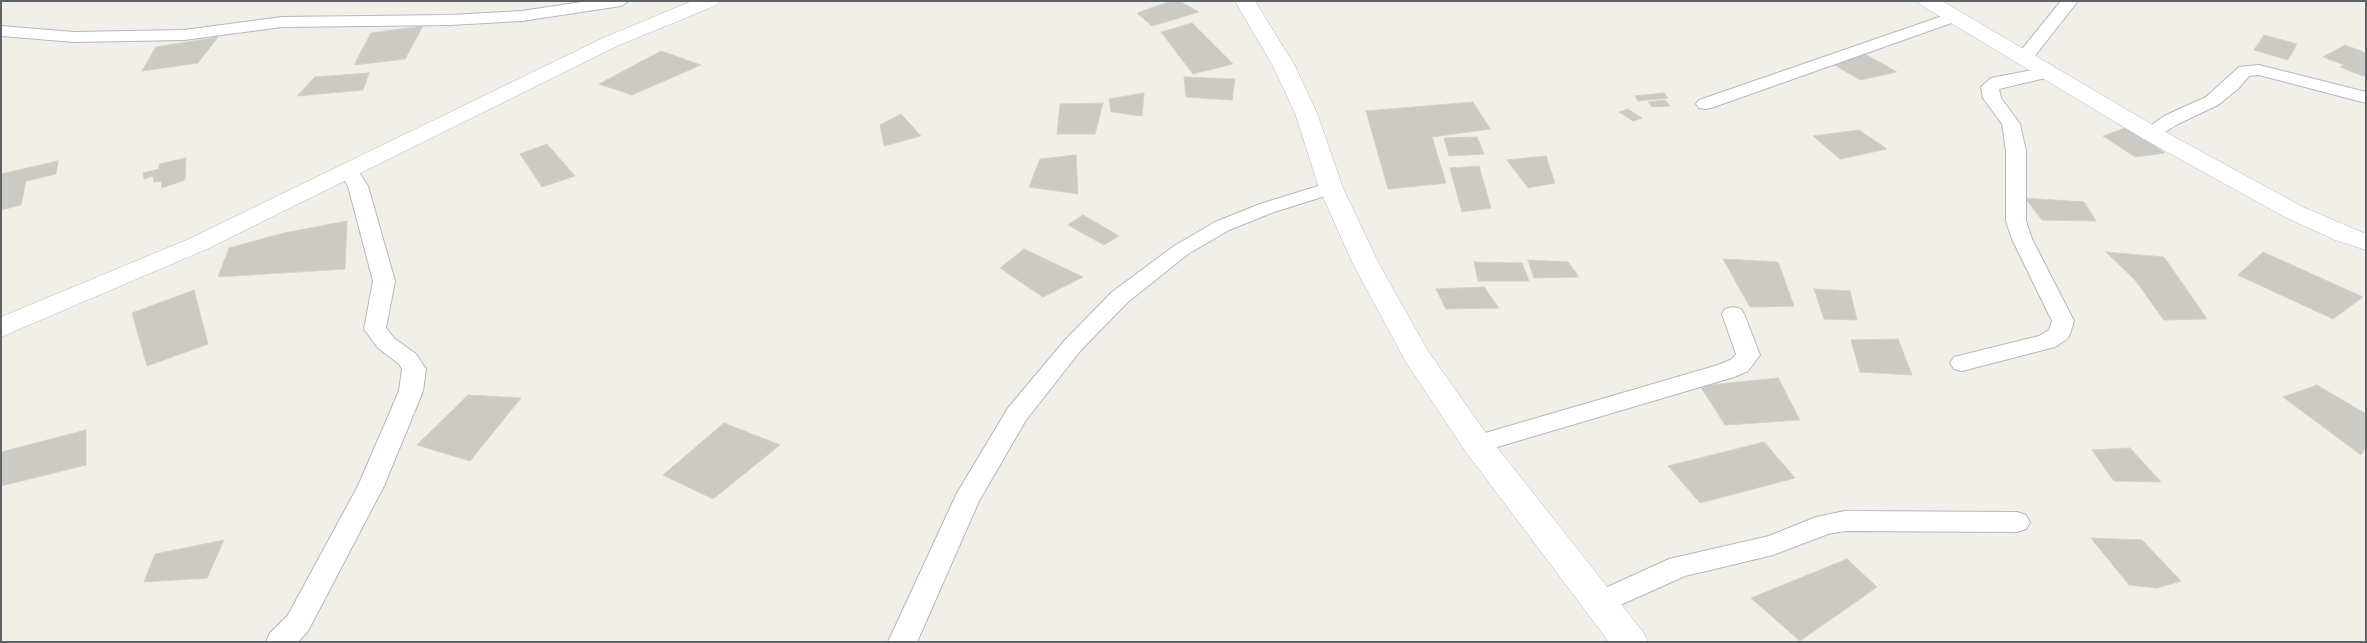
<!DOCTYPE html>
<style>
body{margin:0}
#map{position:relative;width:2367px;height:643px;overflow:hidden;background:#f1efe8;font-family:"Titillium Web",sans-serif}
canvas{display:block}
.frame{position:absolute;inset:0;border:2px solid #5f6368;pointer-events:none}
</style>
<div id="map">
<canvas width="2367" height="643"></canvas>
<div class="frame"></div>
</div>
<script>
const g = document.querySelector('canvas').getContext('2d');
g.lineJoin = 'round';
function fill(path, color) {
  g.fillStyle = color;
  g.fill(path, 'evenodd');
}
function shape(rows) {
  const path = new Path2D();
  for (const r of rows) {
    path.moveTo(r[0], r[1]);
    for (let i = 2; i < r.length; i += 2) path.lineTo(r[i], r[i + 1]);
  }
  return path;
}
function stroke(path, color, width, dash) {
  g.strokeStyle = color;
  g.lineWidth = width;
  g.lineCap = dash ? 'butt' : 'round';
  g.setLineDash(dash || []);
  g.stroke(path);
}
const building = shape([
 [1171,1,1179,1,1199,12,1152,26,1137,13,1171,1],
 [1192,23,1233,64,1193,74,1161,32,1192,23],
 [423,26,405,59,354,65,371,33,423,26],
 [2264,35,2297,44,2288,60,2254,50,2264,35],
 [218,37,198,63,142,71,156,47,218,37],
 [2345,45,2366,53,2366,75,2363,76,2340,67,2344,65,2323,57,2345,45],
 [661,51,701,65,632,95,599,84,661,51],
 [1863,53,1897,72,1860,80,1833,64,1863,53],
 [369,73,363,90,297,96,315,77,369,73],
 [1184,77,1235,79,1232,100,1186,97,1184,77],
 [1144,93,1142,116,1111,112,1109,99,1144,93],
 [1664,93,1668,98,1638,101,1635,96,1664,93],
 [1665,100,1670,106,1652,107,1648,102,1665,100],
 [1473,102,1490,129,1432,137,1446,183,1388,189,1366,111,1473,102],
 [1103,103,1095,134,1057,134,1060,104,1103,103],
 [1628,109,1642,118,1633,121,1619,112,1628,109],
 [901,114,921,136,884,146,880,125,901,114],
 [2128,127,2165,153,2135,157,2103,136,2128,127],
 [1859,130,1887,149,1840,159,1813,136,1859,130],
 [1477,137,1484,154,1449,156,1444,138,1477,137],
 [547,144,575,176,542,187,520,154,547,144],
 [1076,155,1078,194,1029,187,1040,159,1076,155],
 [1546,156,1555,183,1528,188,1507,160,1546,156],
 [186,158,185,180,162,188,161,181,154,182,153,176,144,179,143,173,159,169,159,164,186,158],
 [58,161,56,174,26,181,21,205,1,210,1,174,58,161],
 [1479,166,1491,208,1462,212,1450,168,1479,166],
 [2025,198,2084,202,2096,221,2042,220,2025,198],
 [1083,215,1119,236,1104,245,1068,225,1083,215],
 [347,221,345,269,218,277,229,248,284,233,347,221],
 [1024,249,1083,277,1043,297,1000,268,1024,249],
 [2106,252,2164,257,2207,319,2164,320,2135,280,2106,252],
 [2263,252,2363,297,2333,319,2238,275,2263,252],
 [1723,259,1778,262,1794,306,1750,307,1723,259],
 [1528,260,1568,262,1579,277,1534,278,1528,260],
 [1474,262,1522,263,1529,281,1478,281,1474,262],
 [1484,287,1499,308,1446,309,1436,289,1484,287],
 [1814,289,1850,291,1857,320,1824,319,1814,289],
 [194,290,208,344,147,366,132,313,194,290],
 [1898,339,1912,375,1860,372,1851,340,1898,339],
 [1778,378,1800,420,1725,425,1700,386,1778,378],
 [2317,385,2366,414,2366,447,2361,455,2283,397,2317,385],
 [468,395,521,398,470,461,417,445,468,395],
 [724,423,780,445,713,499,663,475,724,423],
 [86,430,86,465,1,486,1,452,86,430],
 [1764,442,1795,478,1700,503,1668,466,1764,442],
 [2130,448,2161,482,2114,481,2092,450,2130,448],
 [2091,538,2142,540,2181,581,2157,588,2129,585,2091,538],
 [224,540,207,578,144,582,155,554,224,540],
 [1847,559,1877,587,1800,641,1751,598,1847,559]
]);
fill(building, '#cccac5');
stroke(building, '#d6d1c6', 1);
const minor = shape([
 [588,1,629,1,621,6,522,21,450,25,282,27,184,40,74,42,1,36,1,26,74,32,184,30,282,17,450,15,522,11,588,1],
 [2061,1,2078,1,2030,62,2018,62,2015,58,2018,54,2061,1],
 [1954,12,1960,14,1962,17,1960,20,1711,108,1705,109,1699,108,1696,104,1699,100,1954,12],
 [2259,65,2366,92,2366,103,2259,75,2249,76,2239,88,2218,105,2178,124,2157,137,2150,139,2143,137,2141,133,2164,116,2206,97,2239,67,2259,65],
 [2048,67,2054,68,2057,72,2054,76,1999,89,2001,98,2020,124,2026,151,2026,221,2032,239,2074,321,2070,334,2067,339,2055,347,1962,371,1954,369,1950,363,1954,357,2039,336,2049,330,2052,321,2012,239,2006,221,2006,151,2002,124,1983,98,1981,87,1991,78,2048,67],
 [348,164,355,166,368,186,395,281,386,328,394,338,416,354,426,369,423,391,384,486,308,631,298,642,266,642,270,633,288,615,358,486,399,391,402,369,399,364,378,348,364,329,373,281,348,186,338,170,341,166,348,164],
 [1331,182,1338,184,1341,188,1338,192,1274,212,1229,230,1188,254,1128,302,1081,350,1026,420,979,501,917,642,888,642,957,493,1008,408,1065,340,1112,292,1174,246,1215,222,1260,204,1331,182],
 [1733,307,1741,309,1744,314,1760,355,1748,371,1734,377,1477,453,1468,450,1465,444,1468,438,1718,365,1732,359,1736,354,1722,314,1725,309,1733,307],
 [1845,511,2017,512,2026,515,2030,522,2026,529,2017,532,1845,531,1828,534,1773,555,1685,576,1600,614,1590,611,1586,603,1590,595,1669,559,1769,536,1816,517,1845,511]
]);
const tertiary = shape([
 [692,1,720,1,717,5,617,46,207,249,1,337,1,317,189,239,603,38,692,1],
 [1235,1,1255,1,1295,66,1317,113,1343,188,1379,264,1428,351,1488,436,1643,632,1648,642,1609,642,1466,452,1406,362,1353,264,1319,188,1295,113,1273,66,1235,1]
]);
const secondary = shape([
 [1918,1,1942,1,2158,128,2303,207,2366,234,2366,250,2335,240,2285,217,2142,138,1921,5,1918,1]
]);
stroke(minor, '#b5b8bc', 2);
stroke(tertiary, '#b5b8bc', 1);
stroke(secondary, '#b6babf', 1);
fill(minor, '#fff');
fill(tertiary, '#fff');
fill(secondary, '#fff');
</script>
